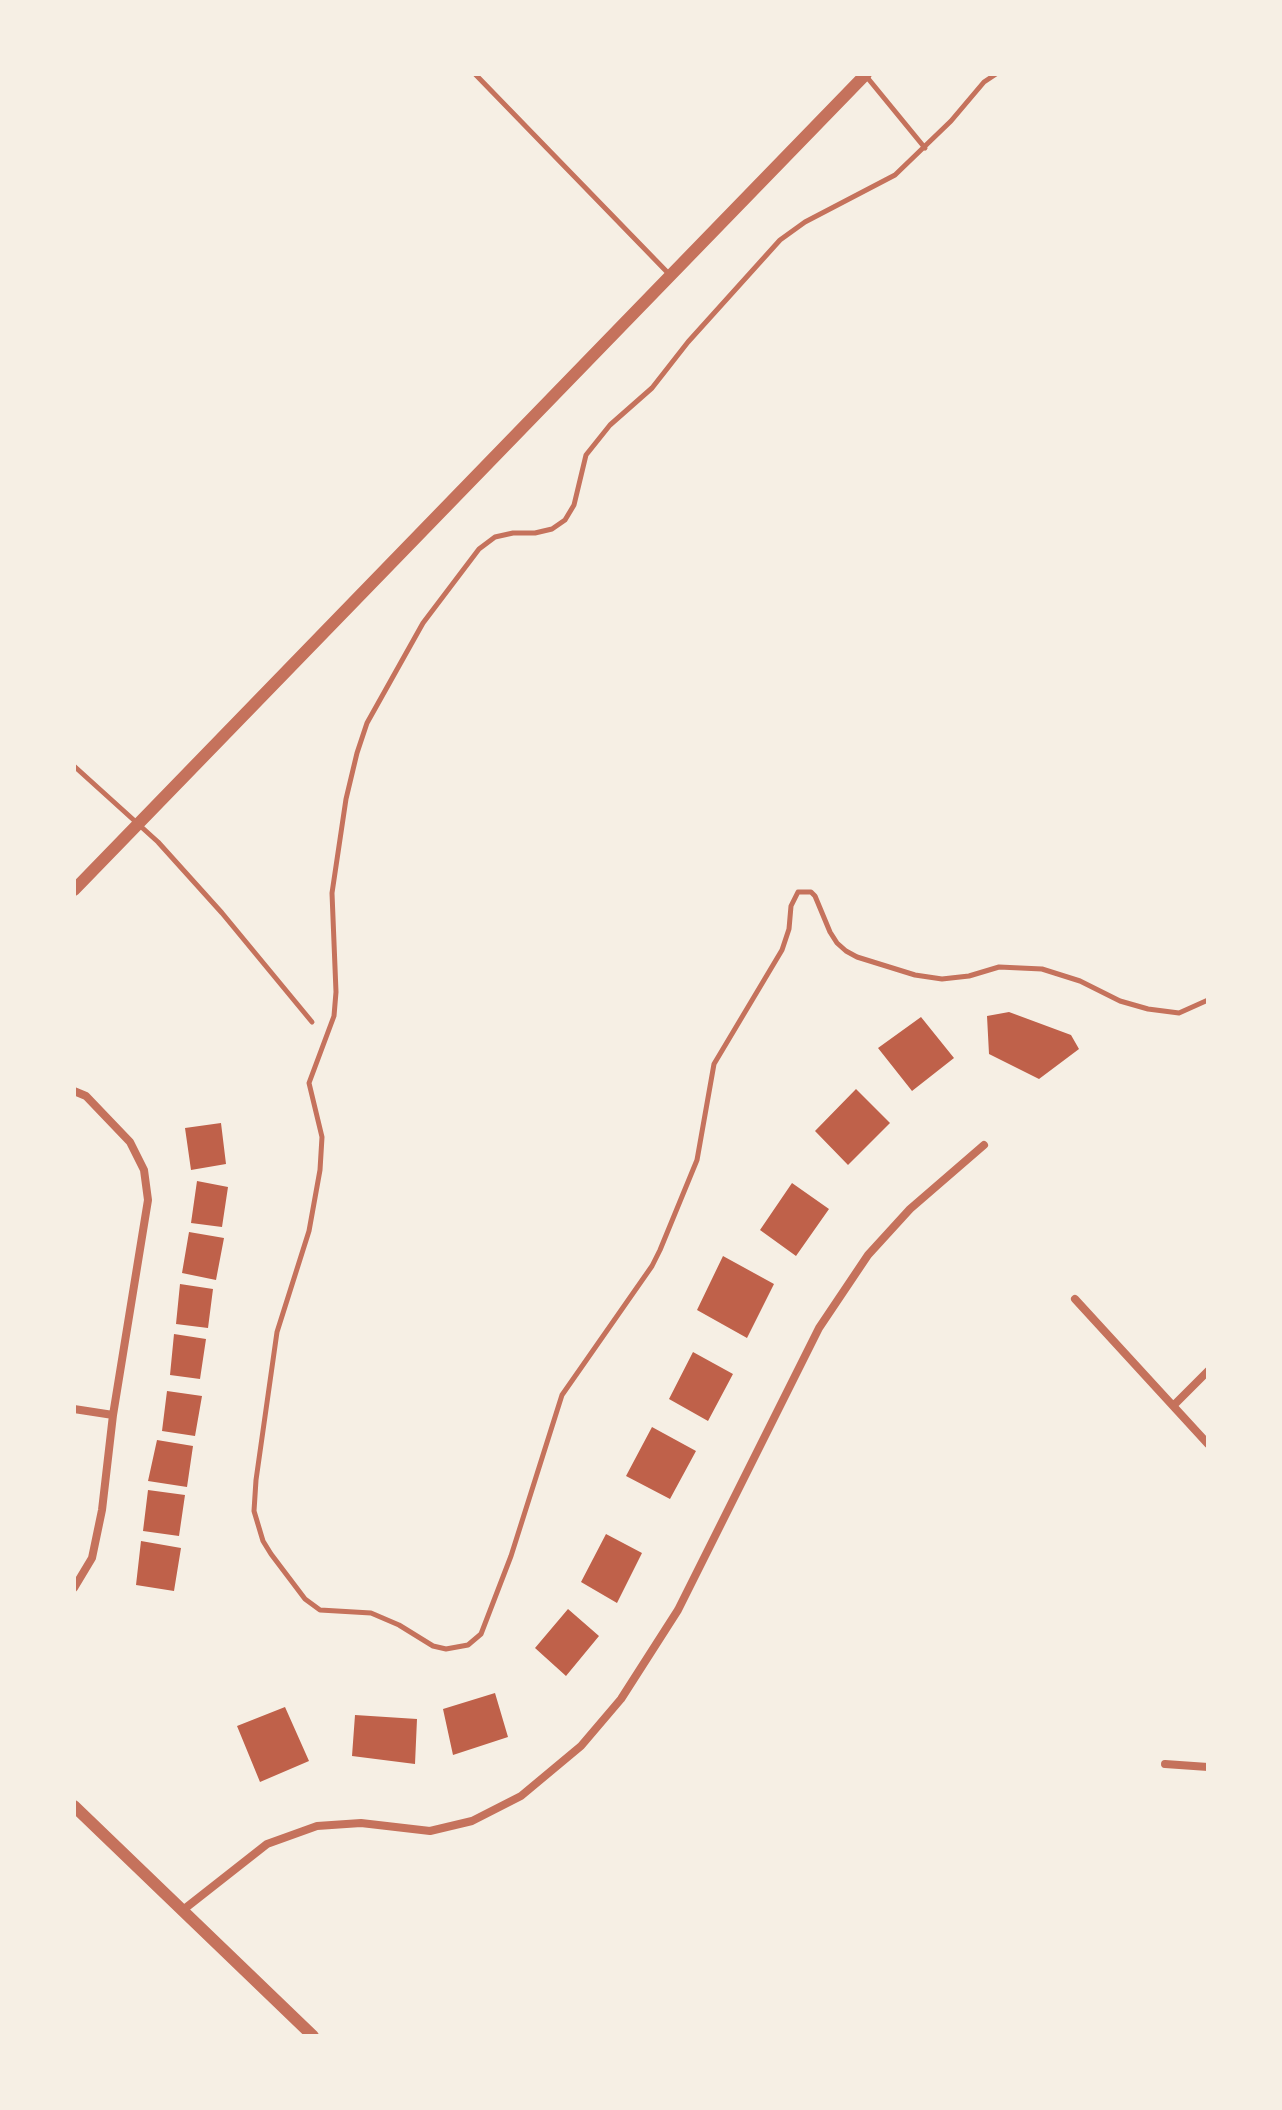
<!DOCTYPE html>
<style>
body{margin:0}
#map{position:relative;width:1282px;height:2110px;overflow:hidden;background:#f6efe4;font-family:Poppins,sans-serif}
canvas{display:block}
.frame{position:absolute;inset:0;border:76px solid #f6efe4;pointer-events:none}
</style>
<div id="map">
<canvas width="1282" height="2110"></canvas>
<div class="frame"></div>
</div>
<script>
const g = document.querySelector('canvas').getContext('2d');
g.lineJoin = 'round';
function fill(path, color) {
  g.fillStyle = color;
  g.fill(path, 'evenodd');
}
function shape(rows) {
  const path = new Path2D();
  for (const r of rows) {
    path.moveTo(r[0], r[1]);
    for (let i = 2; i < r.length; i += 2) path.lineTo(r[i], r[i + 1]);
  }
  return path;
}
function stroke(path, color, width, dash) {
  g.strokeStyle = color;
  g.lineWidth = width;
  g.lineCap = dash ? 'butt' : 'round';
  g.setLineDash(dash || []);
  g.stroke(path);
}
fill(shape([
 [1009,1012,1071,1035,1079,1049,1039,1079,989,1054,987,1016],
 [921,1017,954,1058,912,1091,878,1048],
 [856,1089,890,1123,848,1165,815,1131],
 [221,1123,226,1164,191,1170,185,1128],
 [197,1181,228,1187,222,1227,191,1223],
 [792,1183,829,1209,796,1256,760,1230],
 [189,1232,224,1238,216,1280,182,1273],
 [723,1256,774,1284,747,1338,697,1310],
 [180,1284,213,1289,208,1328,176,1324],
 [174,1334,206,1339,200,1379,170,1375],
 [693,1352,733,1374,708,1421,669,1399],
 [167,1391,202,1396,195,1436,162,1431],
 [652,1427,696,1451,670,1499,626,1476],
 [157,1440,193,1446,187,1487,148,1481],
 [148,1490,185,1495,179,1536,143,1531],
 [606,1534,642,1553,617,1603,581,1582],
 [141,1541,181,1548,174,1591,136,1585],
 [568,1609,599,1636,566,1676,535,1648],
 [495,1693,508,1737,453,1755,443,1709],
 [285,1707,309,1761,260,1782,237,1726],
 [355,1715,417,1719,415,1764,352,1756]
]), '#bf614a');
stroke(shape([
 [475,74,669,274],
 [996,74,984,82,951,121,895,175,805,222,780,240,688,342,652,388,610,425,586,455,574,505,565,520,552,529,535,533,513,533,495,537,479,549,423,623,367,723,357,753,346,799,332,893,336,992,334,1016,309,1083,322,1137,320,1170,309,1231,277,1332,256,1480,254,1511,263,1541,271,1554,305,1599,320,1610,371,1613,399,1625,433,1646,446,1649,468,1645,481,1634,511,1556,562,1395,652,1266,660,1250,697,1160,714,1064,782,950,789,929,791,906,798,892,811,892,815,896,830,932,837,943,846,951,857,957,915,975,942,979,969,976,999,967,1042,969,1080,981,1120,1001,1148,1009,1179,1013,1208,1000],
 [866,76,925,148],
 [74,766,158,842,222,913,312,1022]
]), '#c5725c', 5);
stroke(shape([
 [74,1091,86,1096,130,1142,144,1170,148,1200,113,1415,102,1510,92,1558,74,1588],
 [1075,1299,1208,1444],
 [1174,1405,1208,1371],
 [74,1409,113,1415],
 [1165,1764,1208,1767],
 [183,1910,267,1844,317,1826,361,1823,430,1831,472,1821,521,1796,581,1746,621,1699,678,1610,819,1328,868,1255,910,1209,984,1145]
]), '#c5725c', 8);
stroke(shape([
 [74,890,866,74],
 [74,1806,313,2036]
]), '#c5725c', 12);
</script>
